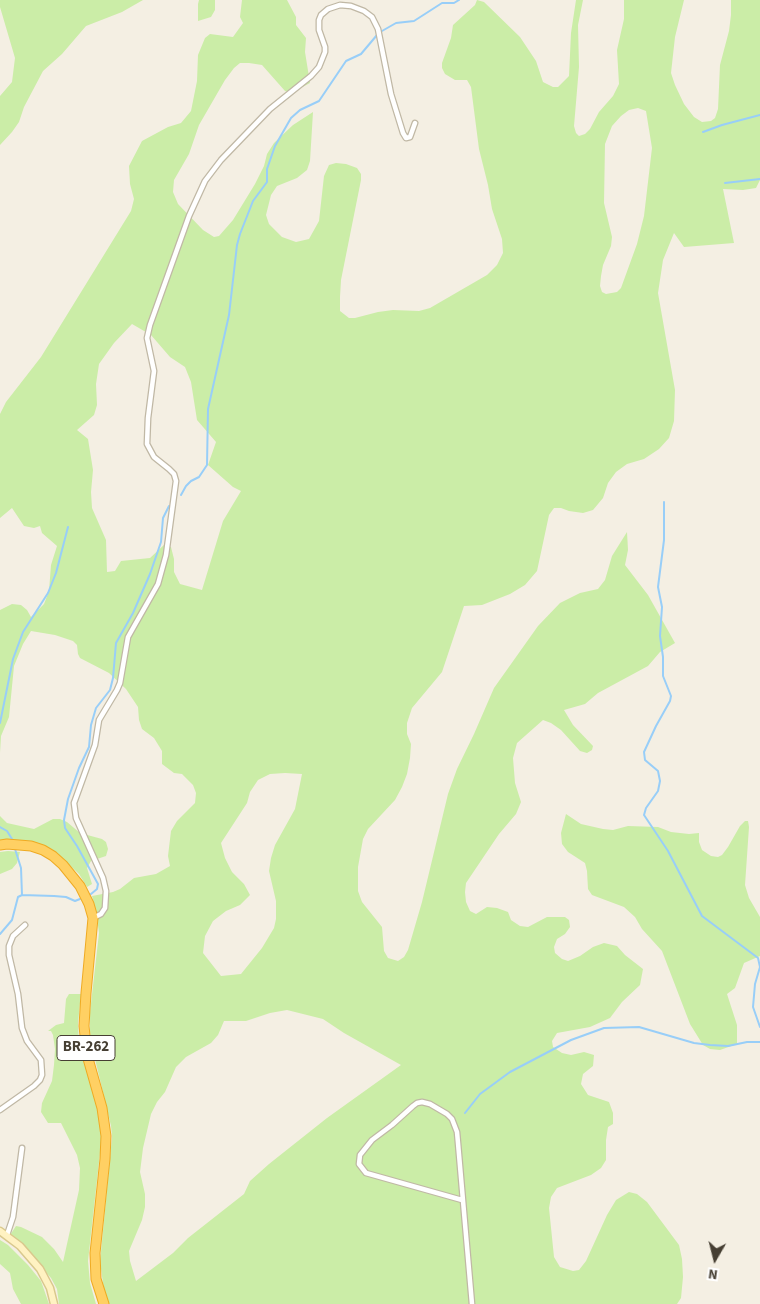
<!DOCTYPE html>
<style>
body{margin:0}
#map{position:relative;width:760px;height:1304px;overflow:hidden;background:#f4efe3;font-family:"Source Sans 3",sans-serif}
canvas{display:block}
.north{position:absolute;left:690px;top:1234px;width:50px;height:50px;-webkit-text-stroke:4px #fff;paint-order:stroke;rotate:188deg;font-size:14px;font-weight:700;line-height:20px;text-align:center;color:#463f33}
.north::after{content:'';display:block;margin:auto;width:18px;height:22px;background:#463f33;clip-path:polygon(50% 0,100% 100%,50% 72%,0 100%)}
</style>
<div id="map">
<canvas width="760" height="1304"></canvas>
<div class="north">N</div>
</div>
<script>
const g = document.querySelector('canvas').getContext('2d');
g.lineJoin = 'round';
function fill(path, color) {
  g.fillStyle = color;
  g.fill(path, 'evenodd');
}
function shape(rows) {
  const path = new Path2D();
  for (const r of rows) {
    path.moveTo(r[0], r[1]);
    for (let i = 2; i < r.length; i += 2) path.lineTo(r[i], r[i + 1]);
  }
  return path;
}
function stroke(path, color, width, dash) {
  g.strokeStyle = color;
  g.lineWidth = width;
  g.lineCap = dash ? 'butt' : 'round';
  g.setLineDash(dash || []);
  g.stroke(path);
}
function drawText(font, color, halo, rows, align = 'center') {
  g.font = font + ' "Source Sans 3",sans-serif';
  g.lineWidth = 4;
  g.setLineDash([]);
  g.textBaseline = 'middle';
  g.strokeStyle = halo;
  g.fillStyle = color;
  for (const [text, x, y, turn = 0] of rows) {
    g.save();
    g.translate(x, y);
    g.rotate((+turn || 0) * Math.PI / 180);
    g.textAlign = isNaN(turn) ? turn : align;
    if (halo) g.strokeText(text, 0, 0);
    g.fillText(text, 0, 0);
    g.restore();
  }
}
fill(shape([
 [0,0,143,0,122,12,86,26,62,54,43,71,24,107,19,122,12,132,0,145,0,96,12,82,15,58,0,7],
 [199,0,215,0,215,10,211,17,198,21,198,4],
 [242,0,287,0,296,17,296,25,306,38,305,52,310,83,291,93,285,91,262,65,249,63,240,63,234,68,225,80,199,125,189,154,174,180,173,192,178,204,203,230,214,237,219,236,233,220,255,184,264,166,267,154,274,143,293,125,313,112,310,161,307,170,297,178,277,186,271,195,266,215,269,224,282,237,296,242,309,239,319,221,324,176,329,165,336,163,346,164,357,168,361,174,361,180,341,280,340,297,340,311,349,318,355,318,378,312,393,310,419,311,430,308,487,275,497,265,503,253,502,239,492,209,488,185,479,149,471,87,467,80,455,80,445,74,442,68,442,63,451,38,453,25,475,5,477,0,484,2,520,37,536,61,543,82,553,87,558,87,569,76,571,33,576,0,583,0,578,25,579,67,574,126,576,133,579,136,585,134,590,129,599,112,613,96,619,84,617,50,624,19,624,0,684,0,675,37,671,73,675,85,684,104,694,117,702,122,711,121,715,118,718,109,720,65,729,31,731,15,731,0,760,0,760,180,756,188,743,190,723,189,734,243,684,247,674,233,663,260,658,293,675,390,674,421,669,438,659,449,644,459,627,464,616,472,608,483,603,498,593,510,583,513,569,511,561,508,554,508,549,515,537,571,525,585,510,594,482,605,464,606,442,672,412,708,407,723,407,734,411,744,410,758,407,774,402,787,395,800,368,829,363,839,358,867,358,891,362,902,382,927,384,951,388,958,398,961,404,957,408,950,422,902,448,794,457,769,474,734,494,688,538,626,560,603,580,593,598,589,605,580,612,556,627,532,628,550,625,565,648,595,675,643,660,652,648,666,598,693,585,704,564,710,573,725,593,746,592,750,587,753,580,751,561,730,551,723,543,720,517,743,513,758,515,783,521,802,516,814,499,834,466,883,465,892,466,902,470,911,476,914,487,907,497,908,508,912,511,920,520,926,528,927,547,917,565,917,569,920,570,927,565,934,557,939,554,947,555,953,562,959,568,961,580,956,593,947,604,943,617,946,625,955,643,969,640,985,622,1002,610,1018,590,1027,557,1033,552,1041,553,1047,562,1053,571,1055,584,1052,594,1055,593,1066,583,1074,581,1084,588,1095,609,1102,613,1113,613,1124,608,1127,606,1140,606,1160,601,1168,591,1175,557,1188,551,1197,549,1208,554,1257,560,1267,573,1271,579,1270,586,1261,607,1215,616,1200,629,1192,637,1194,647,1202,679,1245,682,1259,683,1277,681,1298,677,1304,109,1304,104,1290,100,1262,112,1137,111,1126,91,1042,90,1032,90,1012,99,933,96,911,92,896,113,892,120,889,134,878,156,874,170,866,168,856,171,831,177,821,195,803,196,793,193,785,182,774,174,773,162,764,162,751,154,738,142,729,139,720,138,707,126,689,109,673,80,658,78,654,77,645,73,641,55,635,31,631,23,644,14,666,9,717,1,736,0,753,0,610,12,604,21,605,27,610,31,617,44,604,49,591,51,565,57,546,42,533,40,526,34,528,24,526,12,508,0,518,0,414,6,402,41,357,131,211,134,199,130,184,129,166,142,141,168,127,181,123,191,111,197,81,198,55,205,38,210,34,233,37,243,23,240,17],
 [638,108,646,111,652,148,644,216,637,244,621,288,617,292,606,294,602,292,600,286,601,276,603,265,611,246,612,237,604,203,605,144,612,126,621,116,629,110],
 [132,324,151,335,170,357,185,367,191,382,197,420,216,442,208,465,233,487,241,491,223,521,202,590,180,584,174,572,174,559,171,547,165,544,150,558,121,561,115,571,107,572,106,540,92,508,91,492,93,470,88,439,77,430,94,415,97,405,96,384,99,364,114,343],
 [285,773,302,774,295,809,275,845,271,858,269,871,276,901,276,919,274,928,262,948,241,974,221,976,203,953,205,936,213,921,226,911,240,905,250,895,244,884,232,872,225,858,221,843,247,803,250,792,258,780,270,774],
 [287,1010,323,1019,344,1033,401,1065,327,1118,269,1164,250,1181,244,1194,188,1238,173,1253,136,1281,130,1261,129,1251,142,1220,145,1207,145,1194,140,1172,143,1148,151,1114,157,1102,165,1092,176,1067,186,1057,211,1043,218,1035,224,1021,246,1021,270,1013],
 [566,814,581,824,603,829,613,830,628,826,658,827,671,832,689,834,699,833,699,842,702,850,711,856,718,857,722,855,728,847,740,826,745,821,748,821,749,827,745,885,749,898,760,917,760,956,744,963,735,988,727,994,737,1025,737,1044,720,1050,710,1049,703,1045,690,1024,662,951,642,929,635,917,624,907,592,895,588,889,587,871,585,863,568,852,562,844,561,833],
 [0,816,7,823,34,829,53,819,60,819,67,822,80,833,102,839,106,842,108,849,106,856,91,861,87,868,92,884,87,887,79,874,62,858,0,841],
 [8,851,20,852,17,863,12,869,0,874,0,852],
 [69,994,81,994,78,1023,79,1044,99,1115,102,1135,88,1261,90,1283,96,1304,59,1304,57,1289,51,1278,27,1251,10,1235,16,1226,21,1227,42,1237,54,1249,63,1262,79,1190,80,1168,77,1155,61,1123,48,1123,41,1112,42,1103,52,1081,54,1065,55,1049,53,1035,51,1031,48,1031,56,1025,64,1023,66,999],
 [0,1240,8,1245,28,1265,41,1281,49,1304,21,1304,13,1289,10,1273,0,1264]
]), '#cbeda7');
stroke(shape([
 [382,31,396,23,414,21,442,3,454,3,459,0],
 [703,132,722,125,760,115],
 [725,183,760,179],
 [181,495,186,486,191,481,199,477,207,465,208,409,229,315,237,245,240,234,253,201,267,182,267,169,275,146,291,118,300,110,319,101,346,61,361,54,377,35],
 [664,502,664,540,658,587,662,607,660,636,663,657,663,676,671,696,670,701,656,726,644,752,645,760,658,771,660,781,658,791,646,808,644,815,668,851,702,916,758,958,760,967,755,984,753,1007,760,1027],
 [0,723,13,659,23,632,48,593,56,573,68,527],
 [0,827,7,831,12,839],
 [91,894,97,889,98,884,77,846,65,828,64,820,68,799,79,768,89,747,91,725,96,708,110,690,113,678,116,643,133,613,150,574,161,542,163,518,169,506],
 [22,895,54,896,66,897,75,901,80,899],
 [0,934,12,920,18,897,22,895,21,868,15,849],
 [465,1113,480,1094,510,1072,571,1040,604,1028,639,1027,694,1043,710,1045,728,1046,747,1042,760,1042]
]), '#98cef8', 2);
const street = shape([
 [93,918,101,914,105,908,106,891,103,878,76,818,74,803,95,745,99,720,117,690,120,683,128,637,158,584,166,555,176,481,174,474,169,469,154,457,147,444,148,418,154,371,147,338,150,325,189,216,205,181,221,160,270,109,311,76,319,67,325,52,325,47,319,30,319,20,321,15,328,9,340,5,351,6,364,11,372,17,378,29,391,94,403,133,406,138,410,137,415,123],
 [0,1110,34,1086,40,1080,42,1075,41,1060,27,1041,22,1028,18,994,9,955,9,946,13,936,25,925],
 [462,1200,366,1173,359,1164,360,1155,372,1140,392,1125,413,1106,417,1103,422,1102,430,1104,447,1114,452,1119,457,1132,458,1143,472,1304],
 [7,1235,13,1217,22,1148]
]);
const secondary = shape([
 [0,1231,20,1246,40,1269,50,1288,54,1304]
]);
const highway = shape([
 [0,845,7,844,31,846,43,850,53,856,63,865,80,886,89,904,93,918,86,993,84,1026,87,1055,102,1108,106,1136,105,1159,95,1253,96,1279,104,1304]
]);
stroke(street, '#c0b8a5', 7);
stroke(secondary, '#d9c88d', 9);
stroke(highway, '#efaa22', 11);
stroke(street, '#fff', 4.5);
stroke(secondary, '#fff2c2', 6);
stroke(highway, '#ffd063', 9);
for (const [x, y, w] of [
 [86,1048,58]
]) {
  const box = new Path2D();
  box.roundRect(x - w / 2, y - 12.5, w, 25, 4);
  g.fillStyle = '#fff';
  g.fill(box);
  stroke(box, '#463f33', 1);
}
drawText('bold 15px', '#463f33', null, [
 ["BR-262",86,1048]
]);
</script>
